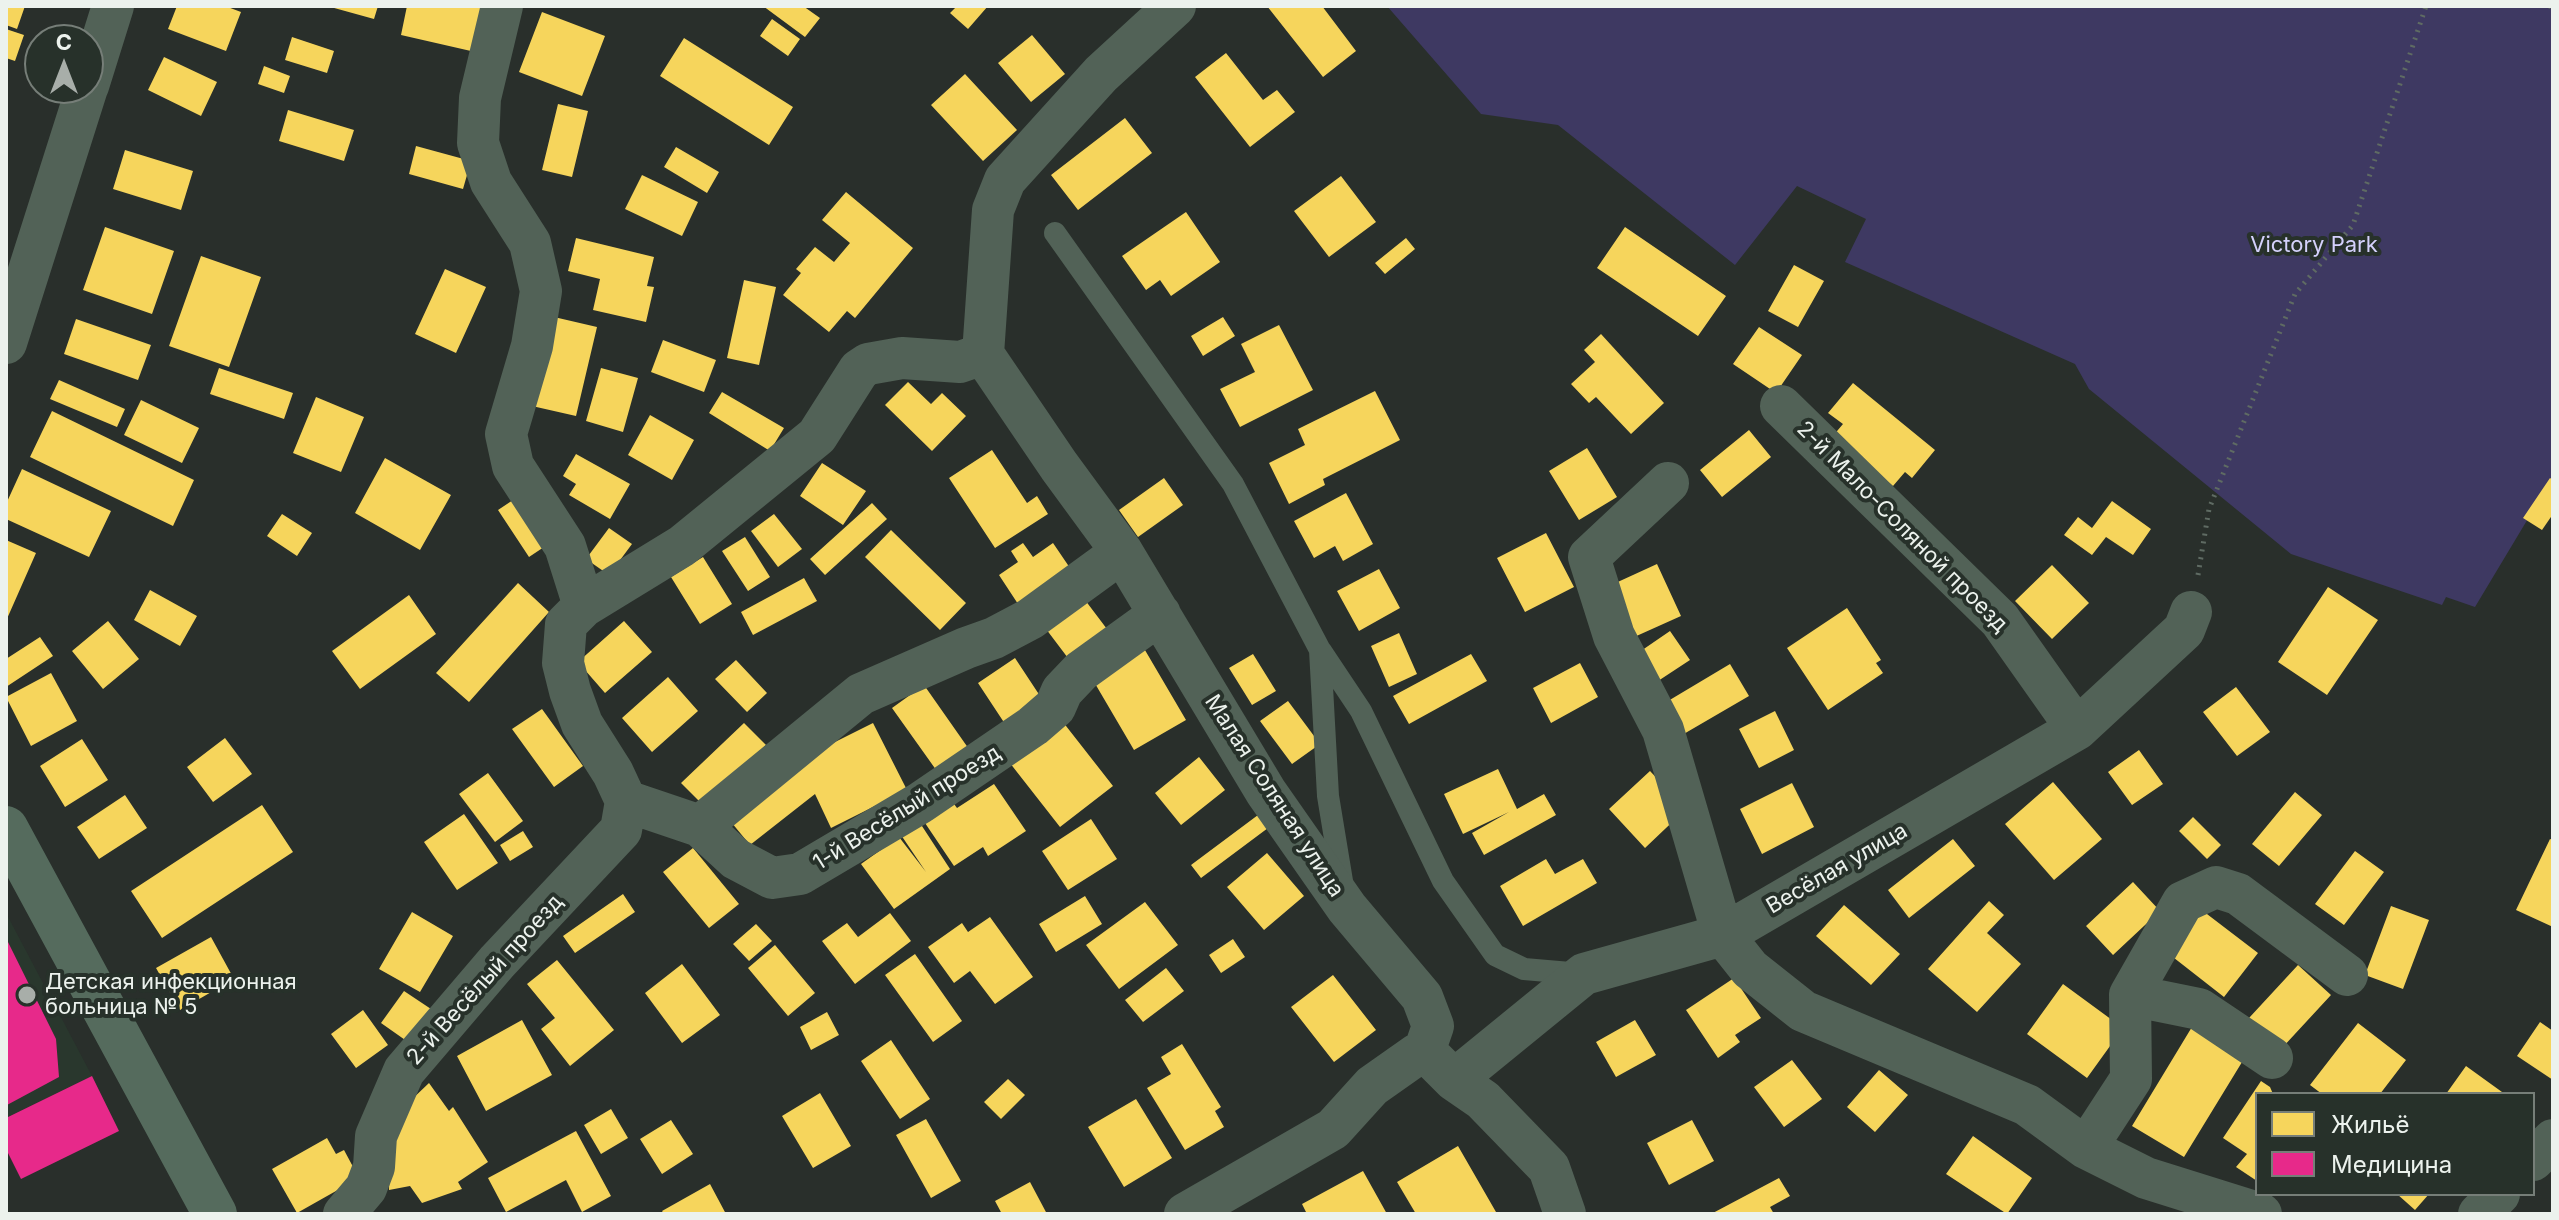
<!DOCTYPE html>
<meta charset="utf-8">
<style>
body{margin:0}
#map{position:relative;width:2559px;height:1220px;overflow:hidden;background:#292f2b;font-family:Inter,sans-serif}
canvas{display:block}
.frame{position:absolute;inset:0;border:8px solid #ecf2ed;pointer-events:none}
.legend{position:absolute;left:2255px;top:1092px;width:280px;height:104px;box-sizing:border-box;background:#27312a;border:2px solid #767e78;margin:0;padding:10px 14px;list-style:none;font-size:24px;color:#ecf2ed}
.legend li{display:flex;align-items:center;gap:16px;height:40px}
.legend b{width:40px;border:2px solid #767e78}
.north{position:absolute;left:24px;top:24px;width:80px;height:80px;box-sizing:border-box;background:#27312a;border:2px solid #767e78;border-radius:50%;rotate:0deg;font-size:22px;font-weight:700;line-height:32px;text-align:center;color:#ecf2ed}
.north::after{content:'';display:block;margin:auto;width:28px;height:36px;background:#a8aea9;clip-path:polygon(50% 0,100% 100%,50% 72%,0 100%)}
</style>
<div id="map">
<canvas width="2559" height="1220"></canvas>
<div class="frame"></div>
<ul class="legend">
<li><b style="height:22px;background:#f6d55c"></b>Жильё</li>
<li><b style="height:22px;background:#e7298a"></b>Медицина</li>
</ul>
<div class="north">С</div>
</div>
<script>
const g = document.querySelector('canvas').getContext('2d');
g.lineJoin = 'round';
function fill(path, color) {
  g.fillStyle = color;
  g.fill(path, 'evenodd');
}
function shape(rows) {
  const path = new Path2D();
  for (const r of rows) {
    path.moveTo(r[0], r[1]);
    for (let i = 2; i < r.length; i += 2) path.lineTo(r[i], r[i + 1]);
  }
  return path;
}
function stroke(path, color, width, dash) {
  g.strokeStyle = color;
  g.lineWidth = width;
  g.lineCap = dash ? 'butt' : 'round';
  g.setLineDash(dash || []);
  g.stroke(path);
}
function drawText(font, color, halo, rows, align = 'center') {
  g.font = font + ' Inter,sans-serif';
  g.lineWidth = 8;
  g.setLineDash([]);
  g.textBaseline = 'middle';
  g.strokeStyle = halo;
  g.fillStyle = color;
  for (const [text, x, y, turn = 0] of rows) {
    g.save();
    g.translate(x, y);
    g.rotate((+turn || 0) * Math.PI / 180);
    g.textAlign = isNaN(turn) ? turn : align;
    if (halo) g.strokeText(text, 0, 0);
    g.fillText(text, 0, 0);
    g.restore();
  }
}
fill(shape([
 [6,913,92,1076,6,1118]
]), '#29372d');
fill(shape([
 [1387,6,2553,6,2553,477,2475,607,2446,597,2442,605,2291,554,2089,389,2075,364,1845,262,1866,219,1797,186,1735,265,1558,125,1481,114]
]), '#3e3962');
fill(shape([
 [6,6,25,6,17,29,6,25],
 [177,6,225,6,241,12,226,51,168,29],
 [327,6,378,6,374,19],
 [407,6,482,6,484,54,401,35],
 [763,6,803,6,820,18,805,37],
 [957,6,988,6,968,29,950,13],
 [1267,6,1322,6,1356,51,1323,77],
 [542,12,605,36,582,96,519,72],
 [772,19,800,39,788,56,760,36],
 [6,29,24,35,15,61,6,58],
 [1032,35,1065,74,1031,102,998,63],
 [292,37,334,51,327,73,285,60],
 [684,38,793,107,769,145,660,76],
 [1226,53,1263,100,1277,90,1295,112,1250,147,1195,77],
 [164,57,217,82,201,116,148,90],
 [264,66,290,76,284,93,258,84],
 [965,74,1017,130,983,161,931,105],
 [558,104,588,111,572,177,542,170],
 [288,110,354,130,344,161,279,141],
 [1125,118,1152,153,1078,210,1051,175],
 [416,146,471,161,463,189,409,174],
 [676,147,719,172,707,193,664,167],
 [125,150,193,171,181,210,113,189],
 [642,175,698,202,682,236,625,209],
 [1341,176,1376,222,1329,257,1294,211],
 [846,192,913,248,855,318,847,311,829,332,783,295,801,273,796,269,815,247,834,262,850,243,822,220],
 [1186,212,1220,262,1171,296,1160,280,1146,290,1122,256],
 [105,227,174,251,152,314,83,290],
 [1625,227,1726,296,1698,336,1597,268],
 [576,238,654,257,647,286,654,287,646,322,593,310,600,279,568,271],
 [1406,238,1415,249,1385,274,1375,263],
 [201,256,261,277,229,367,169,346],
 [1794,265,1824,281,1798,327,1768,311],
 [445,269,486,287,456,353,415,334],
 [744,280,776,287,759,365,727,358],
 [554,317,597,327,576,416,532,406],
 [1223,317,1235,336,1203,356,1191,336],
 [76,319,151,345,138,380,64,354],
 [1279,325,1313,390,1240,427,1220,389,1255,372,1241,344],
 [1759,327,1802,355,1776,393,1733,364],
 [1601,334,1664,403,1631,434,1596,397,1589,403,1571,384,1595,362,1584,350],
 [663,340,716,360,704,392,651,372],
 [219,368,293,393,284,419,210,394],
 [601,368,638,378,623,432,586,421],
 [59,380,125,409,117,427,50,399],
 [908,382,931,404,942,393,966,416,932,451,885,405],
 [1853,383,1935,450,1912,478,1905,472,1893,486,1832,437,1843,424,1828,413],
 [1375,391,1400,440,1323,479,1325,485,1289,504,1269,463,1305,445,1298,429],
 [722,392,784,428,770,451,709,413],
 [316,397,364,417,341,472,293,453],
 [141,400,199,428,182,463,124,435],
 [52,411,194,480,173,526,30,457],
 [650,415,694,440,672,480,628,455],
 [1749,430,1771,457,1722,497,1700,470],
 [1587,448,1617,497,1579,520,1549,471],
 [992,450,1027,503,1037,496,1048,514,995,548,949,478],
 [576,454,630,484,610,519,569,495,576,484,563,476],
 [385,458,451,495,420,550,355,513],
 [822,463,866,491,843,525,800,496],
 [22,469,111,511,89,557,6,519,6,504],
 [1164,478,1183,505,1138,537,1119,510],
 [2550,478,2553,480,2553,514,2542,530,2523,518],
 [1346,493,1373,544,1343,561,1335,546,1314,558,1294,521],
 [513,500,544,547,529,557,498,510],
 [2112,501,2151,529,2133,555,2106,537,2092,555,2064,535,2078,517,2092,528],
 [872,503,887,519,825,575,810,559],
 [282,514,312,533,297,556,267,536],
 [774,514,802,549,778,567,751,531],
 [609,528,632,544,609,575,586,559],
 [891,530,966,603,940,630,865,557],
 [1546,533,1574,587,1525,612,1497,558],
 [745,537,770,577,748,591,722,551],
 [6,540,36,553,6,621],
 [1023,543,1033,557,1053,543,1070,568,1018,604,999,575,1018,562,1011,551],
 [703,557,732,604,700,624,671,577],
 [1657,564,1681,616,1632,638,1609,586],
 [2052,565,2089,603,2052,639,2015,601],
 [1379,569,1400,608,1359,631,1337,591],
 [804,578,817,601,753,635,741,612],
 [518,583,549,612,469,702,436,673],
 [2328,587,2378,620,2327,695,2278,662],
 [150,590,197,616,180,646,134,620],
 [409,595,436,634,360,689,332,651],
 [1082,596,1113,637,1074,666,1043,625],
 [1847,608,1881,660,1876,663,1883,673,1828,710,1787,648],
 [108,621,139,659,103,689,72,651],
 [624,621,652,652,605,693,578,662],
 [1670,631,1690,660,1655,683,1635,655],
 [1399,633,1417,674,1389,687,1371,646],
 [40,637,53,656,6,687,6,659],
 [1142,645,1186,720,1134,750,1090,675],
 [1253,654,1276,691,1252,705,1229,668],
 [1471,654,1487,681,1409,724,1393,696],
 [1015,658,1044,702,1007,727,978,683],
 [736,660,767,693,747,712,715,679],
 [1580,663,1598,697,1551,723,1533,688],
 [1730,664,1749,696,1682,735,1663,704],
 [51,673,77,721,31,746,6,697],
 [668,677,698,711,652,752,622,718],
 [924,685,971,752,939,774,892,708],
 [2236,687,2270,732,2237,756,2203,712],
 [1288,701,1320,744,1292,764,1260,721],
 [542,709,583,766,554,787,512,729],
 [1775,711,1794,750,1759,768,1739,729],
 [1059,717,1113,786,1060,827,1006,758],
 [744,723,766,745,703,805,681,783],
 [873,723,907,790,831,828,815,794,750,845,727,817,797,761],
 [225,738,252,774,213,802,187,767],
 [82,739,108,780,65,807,40,766],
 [2139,750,2163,784,2132,805,2108,772],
 [1199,757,1225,790,1181,825,1155,793],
 [1498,769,1517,809,1544,794,1556,815,1484,855,1472,833,1509,812,1463,834,1444,794],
 [1650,771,1686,809,1645,848,1609,809],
 [488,773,523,821,495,842,459,794],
 [2053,782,2102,839,2054,880,2005,824],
 [1792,783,1814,827,1762,854,1740,809],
 [994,784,1026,831,988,856,983,847,954,866,925,823,954,804,957,808],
 [2295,792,2322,815,2279,866,2252,844],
 [125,795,147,828,99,859,77,827],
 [262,805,293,852,162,938,131,891],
 [464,814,498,863,457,890,424,842],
 [1258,815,1268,828,1201,878,1191,865],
 [2193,817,2221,845,2207,859,2179,831],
 [1091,819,1117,859,1068,890,1042,851],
 [920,823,950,869,894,909,861,864,899,837,926,872,901,835],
 [523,831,533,847,510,861,500,845],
 [1953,839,1975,866,1909,918,1888,890],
 [2550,839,2553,840,2553,927,2516,910],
 [693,848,739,904,709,928,663,872],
 [2355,851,2384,872,2344,925,2315,904],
 [1267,853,1304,896,1264,930,1227,887],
 [1546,859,1555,874,1583,859,1597,883,1523,926,1500,886],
 [2133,882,2160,911,2113,955,2086,926],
 [623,894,635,912,575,953,563,936],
 [1085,896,1102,924,1056,952,1039,924],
 [1989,901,2004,915,1987,933,2021,964,1977,1012,1928,969],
 [1145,902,1178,945,1119,989,1086,945],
 [1844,905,1900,954,1871,985,1816,936],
 [2391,906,2429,920,2403,989,2365,975],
 [2203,911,2258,953,2224,997,2169,954],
 [412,912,453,936,420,992,379,969],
 [890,913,911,941,855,984,822,941,847,923,858,937],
 [990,917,1033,977,995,1004,970,971,954,983,928,947,962,923,968,932],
 [756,924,772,941,749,961,733,944],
 [211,937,234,979,180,1010,156,968],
 [1233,939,1245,957,1221,973,1209,955],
 [775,945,815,993,788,1016,748,968],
 [915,954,962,1021,933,1042,885,975],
 [557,960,614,1030,570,1066,541,1029,555,1018,527,984],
 [682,964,720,1015,682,1043,645,993],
 [2298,965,2331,995,2282,1048,2249,1018],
 [1166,968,1184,991,1143,1022,1125,1000],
 [1333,975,1376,1030,1334,1062,1291,1007],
 [1734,978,1761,1018,1735,1035,1740,1042,1718,1058,1686,1010],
 [2063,984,2123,1028,2087,1078,2027,1034],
 [404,991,431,1009,408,1042,381,1023],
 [363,1010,388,1045,356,1068,331,1034],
 [827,1012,839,1035,811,1050,800,1027],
 [2198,1017,2250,1049,2184,1157,2132,1126],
 [522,1020,552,1075,486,1111,457,1056],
 [1635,1020,1656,1055,1616,1077,1596,1042],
 [2540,1022,2553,1031,2553,1080,2517,1056],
 [2358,1023,2406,1060,2380,1094,2322,1094,2310,1085],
 [891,1040,930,1099,900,1119,861,1061],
 [1182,1044,1221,1107,1215,1111,1224,1127,1185,1150,1147,1088,1171,1074,1161,1057],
 [1792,1060,1822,1099,1784,1127,1754,1087],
 [2466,1066,2502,1092,2500,1094,2446,1094],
 [1879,1070,1908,1095,1875,1132,1847,1107],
 [1008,1079,1025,1095,1001,1119,984,1102],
 [2261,1081,2270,1087,2273,1094,2257,1094,2257,1181,2236,1167,2247,1154,2223,1138],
 [429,1083,449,1111,453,1107,488,1162,458,1182,462,1189,422,1203,410,1186,389,1190,390,1145,408,1103],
 [820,1093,851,1146,813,1168,782,1116],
 [1136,1099,1172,1158,1124,1187,1088,1127],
 [611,1109,628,1138,601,1154,584,1125],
 [926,1119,961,1181,931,1198,896,1135],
 [671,1120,693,1154,662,1174,640,1139],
 [1692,1120,1714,1161,1669,1185,1647,1143],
 [576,1131,611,1196,582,1212,566,1180,506,1212,488,1178],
 [1973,1136,2032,1178,2007,1214,1946,1174],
 [327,1138,336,1154,344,1150,359,1178,297,1213,272,1169],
 [1458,1146,1496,1212,1416,1214,1397,1182],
 [1363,1171,1387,1214,1307,1214,1302,1204],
 [1779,1178,1790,1196,1770,1207,1774,1214,1711,1214],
 [1030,1182,1047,1214,1002,1214,995,1201],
 [710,1184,726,1214,664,1214,662,1211],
 [2397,1194,2429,1194,2415,1210]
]), '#f6d55c');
fill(shape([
 [6,938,56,1039,59,1077,7,1105],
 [92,1076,119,1131,21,1179,6,1149,6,1118]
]), '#e7298a');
stroke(shape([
 [2549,6,2553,7],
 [2198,575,2209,509,2295,294,2353,225,2426,6]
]), '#5f6b63', 5, [2, 6]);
stroke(shape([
 [1055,233,1233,484,1320,650,1328,796,1343,887],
 [1321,651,1361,711,1443,881,1495,955,1524,969,1582,974]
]), '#526257', 22);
stroke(shape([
 [502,6,480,98,478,143,491,182,530,243,541,291,532,346,506,434,513,466,565,546,584,606],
 [88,86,113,6],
 [6,343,87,88],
 [983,354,1059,466,1122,552,1266,792,1347,908,1422,997,1433,1026,1424,1052],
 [983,354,993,210,1005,180,1101,74,1175,6],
 [1781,406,2000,620,2077,729],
 [1668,483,1589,557,1614,636,1663,730,1723,935,1750,969,1803,1011,2027,1105,2086,1148,2146,1178,2261,1214],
 [626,801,613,773,582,724,570,691,563,663,566,624,584,606,682,546,817,436,859,370,868,364,902,358,960,362,983,354],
 [626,801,700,826,736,859,772,878,800,874,920,803,1033,726,1055,707,1062,691,1081,671,1160,614],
 [700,826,861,694,966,648,994,638,1030,619,1122,552],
 [2130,995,2199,1009,2272,1058],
 [1434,1060,1454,1080,1483,1100,1549,1168,1565,1214],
 [1454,1080,1584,974,1723,935,2077,729,2184,630,2191,612],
 [2086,1148,2131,1079,2130,995,2183,902,2216,887,2238,894,2347,975],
 [2533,1160,2553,1140],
 [344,1214,366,1188,374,1167,376,1136,404,1071,497,962,621,830,626,801],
 [1185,1214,1333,1129,1372,1086,1416,1055,1424,1052],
 [2479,1214,2499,1194]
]), '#526257', 42);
stroke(shape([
 [6,828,215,1214]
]), '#556b5d', 44);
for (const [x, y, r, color] of [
 [27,995,10,"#a8aea9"]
]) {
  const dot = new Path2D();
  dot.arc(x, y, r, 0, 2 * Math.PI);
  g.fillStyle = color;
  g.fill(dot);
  stroke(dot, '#27312a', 3);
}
drawText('22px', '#d4d1fb', '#27312a', [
 ["Victory Park",2314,245]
]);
drawText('22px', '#ecf2ed', '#27312a', [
 ["2-й Мало-Соляной проезд",1902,527,45],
 ["Малая Соляная улица",1274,796,57],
 ["1-й Весёлый проезд",907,808,-32],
 ["Весёлая улица",1837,869,-30],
 ["2-й Весёлый проезд",485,980,-48]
]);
drawText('22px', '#ecf2ed', '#27312a', [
 ["Детская инфекционная",45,982],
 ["больница № 5",45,1007]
], 'left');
</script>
